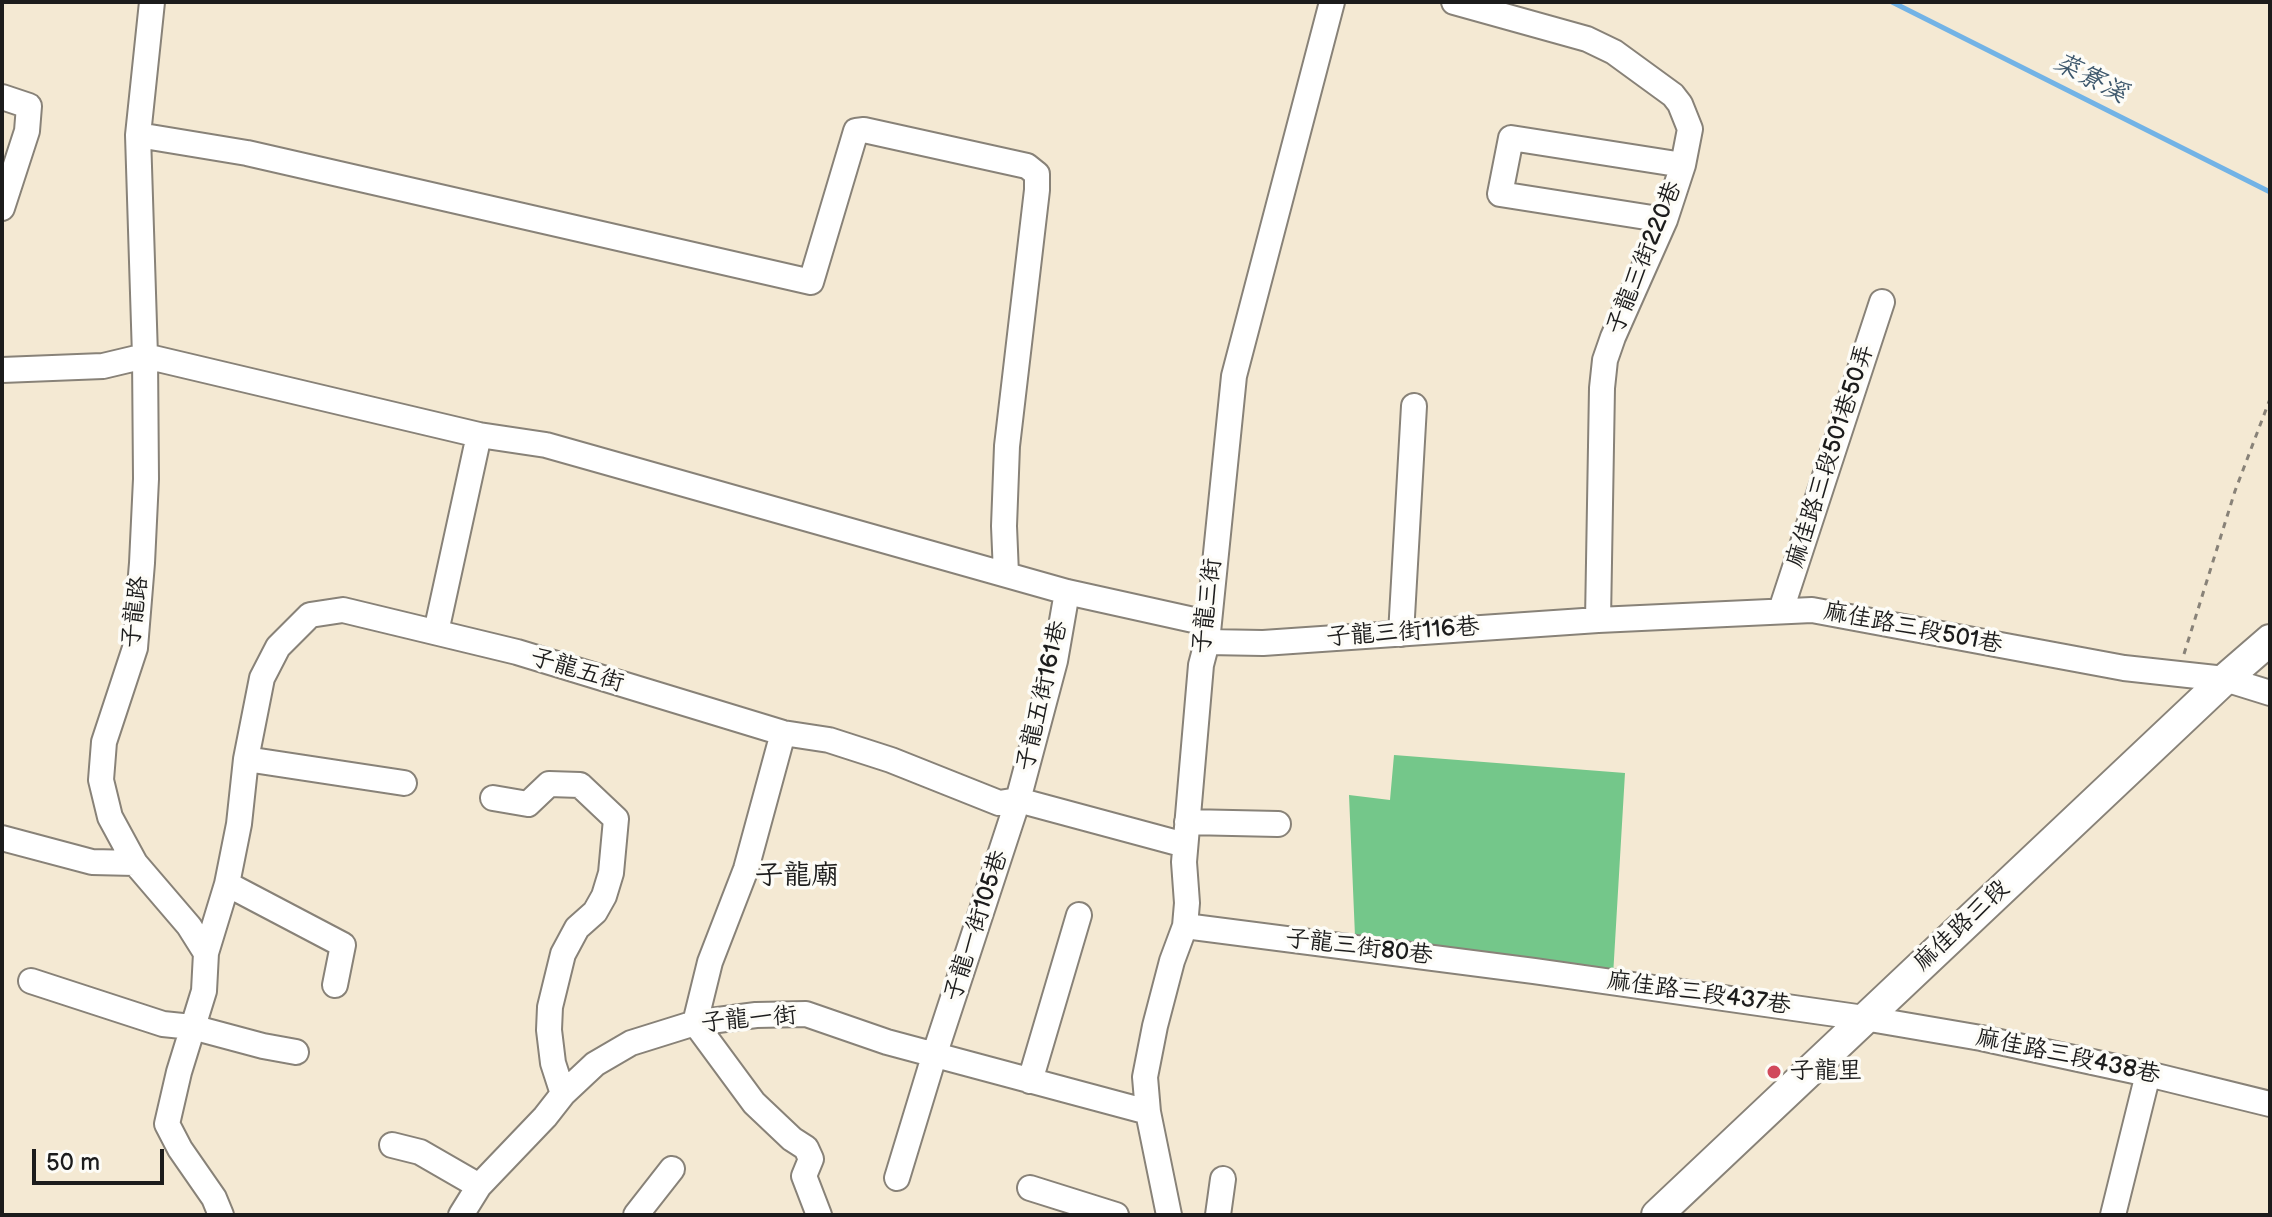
<!DOCTYPE html>
<meta charset="utf-8">
<style>
body{margin:0}
#map{position:relative;width:2272px;height:1217px;overflow:hidden;background:#f4e9d3;font-family:"Balsamiq Sans",sans-serif}
canvas{display:block}
.frame{position:absolute;inset:0;border:4px solid #1c1c1c;pointer-events:none}
.scale{position:absolute;left:32px;top:1149px;width:132px;height:36px;box-sizing:border-box;border:4px solid #1c1c1c;border-top:0;padding-left:10px;font-size:24px;line-height:28px;white-space:nowrap;color:#1c1c1c;-webkit-text-stroke:6px #fdfcf7;paint-order:stroke}
</style>
<div id="map">
<canvas width="2272" height="1217"></canvas>
<div class="frame"></div>
<div class="scale">50 m</div>
</div>
<script>
const g = document.querySelector('canvas').getContext('2d');
g.lineJoin = 'round';
function fill(path, color) {
  g.fillStyle = color;
  g.fill(path, 'evenodd');
}
function shape(rows) {
  const path = new Path2D();
  for (const r of rows) {
    path.moveTo(r[0], r[1]);
    for (let i = 2; i < r.length; i += 2) path.lineTo(r[i], r[i + 1]);
  }
  return path;
}
function stroke(path, color, width, dash) {
  g.strokeStyle = color;
  g.lineWidth = width;
  g.lineCap = dash ? 'butt' : 'round';
  g.setLineDash(dash || []);
  g.stroke(path);
}
function drawText(font, color, halo, rows, align = 'center') {
  g.font = font + ' "Balsamiq Sans","LXGW WenKai TC",sans-serif';
  g.lineWidth = 7;
  g.setLineDash([]);
  g.textBaseline = 'middle';
  g.strokeStyle = halo;
  g.fillStyle = color;
  for (const [text, x, y, turn = 0] of rows) {
    g.save();
    g.translate(x, y);
    g.rotate((+turn || 0) * Math.PI / 180);
    g.textAlign = isNaN(turn) ? turn : align;
    if (halo) g.strokeText(text, 0, 0);
    g.fillText(text, 0, 0);
    g.restore();
  }
}
fill(shape([
 [1394,755,1625,773,1613,976,1355,936,1349,795,1390,800]
]), '#74c78a');
stroke(shape([
 [1892,2,2270,192]
]), '#72b3e6', 5);
const minor = shape([
 [152,2,138,135,145,356,146,479,142,563,135,648,104,742,101,780,110,817,135,863,189,926,206,953,204,991,179,1072,167,1124,180,1149,214,1198,221,1215],
 [1454,2,1587,39,1614,52,1673,95,1680,104,1690,129,1683,165,1665,220,1613,337,1605,360,1602,388,1598,620],
 [2,97,29,106,27,131,2,208],
 [138,135,247,153,811,282,856,131,864,130,1027,166,1037,174,1037,190,1007,446,1004,526,1006,574],
 [1665,220,1500,194,1511,138,1683,165],
 [2,370,103,366,145,356,479,435,546,445,1067,592,1207,623],
 [1781,610,1882,302],
 [436,632,479,435],
 [1401,634,1414,406],
 [1207,642,1263,643,1598,620,1812,610,2124,668,2225,679,2270,693],
 [783,733,746,869,710,962,695,1023,754,1103,792,1139,806,1148,811,1159,804,1176,819,1215],
 [246,759,404,783],
 [493,798,528,804,549,784,580,785,616,819,611,873,604,896,595,912,577,928,563,954,550,1007,549,1030,553,1063,563,1094],
 [1187,822,1278,824],
 [2,838,92,862,135,863],
 [227,884,343,945,335,985],
 [1185,926,1534,971,1864,1018,1981,1038,2148,1074,2270,1104],
 [206,953,227,884,239,824,246,759,262,678,278,647,310,615,343,610,517,652,783,733,829,740,891,760,999,803,1018,800,1185,845],
 [31,981,163,1024,192,1027,263,1046,296,1052],
 [1030,1081,1079,915],
 [392,1145,420,1152,479,1186],
 [897,1178,935,1053,1018,800,1055,661,1067,592],
 [1030,1188,1116,1215],
 [461,1215,479,1186,545,1117,563,1094,595,1064,631,1043,695,1023,756,1015,806,1014,887,1042,1148,1112],
 [636,1215,672,1169],
 [1169,1215,1148,1112,1145,1077,1155,1026,1172,961,1185,926,1187,903,1184,862,1201,665,1207,642,1234,376,1332,2],
 [1218,1215,1223,1179],
 [2113,1215,2148,1074]
]);
const major = shape([
 [1657,1215,2225,679,2270,640]
]);
stroke(minor, '#888278', 28);
stroke(major, '#888278', 34);
stroke(shape([
 [2184,654,2235,491,2270,399]
]), '#888278', 3, [6, 6]);
stroke(minor, '#fff', 24);
stroke(major, '#fff', 30);
for (const [x, y, r, color] of [
 [1774,1072,8,"#d1495b"]
]) {
  const dot = new Path2D();
  dot.arc(x, y, r, 0, 2 * Math.PI);
  g.fillStyle = color;
  g.fill(dot);
  stroke(dot, '#fdfcf7', 3);
}
drawText('24px', '#1c1c1c', '#fdfcf7', [
 ["子龍三街220巷",1645,258,-68],
 ["麻佳路三段501巷50弄",1831,456,-72],
 ["子龍三街",1208,606,-83],
 ["子龍路",136,612,-83],
 ["麻佳路三段501巷",1913,629,11],
 ["子龍三街116巷",1403,633,-4],
 ["子龍五街",577,671,17],
 ["子龍五街161巷",1043,696,-77],
 ["子龍一街105巷",977,926,-72],
 ["麻佳路三段",1962,926,-43],
 ["子龍三街80巷",1359,948,7],
 ["麻佳路三段437巷",1699,994,8],
 ["子龍一街",749,1020,-5],
 ["麻佳路三段438巷",2068,1057,12]
]);
drawText('24px', '#1c1c1c', '#fdfcf7', [
 ["子龍里",1790,1072]
], 'left');
drawText('italic 26px', '#3e586d', '#fdfcf7', [
 ["菜寮溪",2090,79,27]
]);
drawText('28px', '#1c1c1c', '#fdfcf7', [
 ["子龍廟",797,877]
]);
</script>
